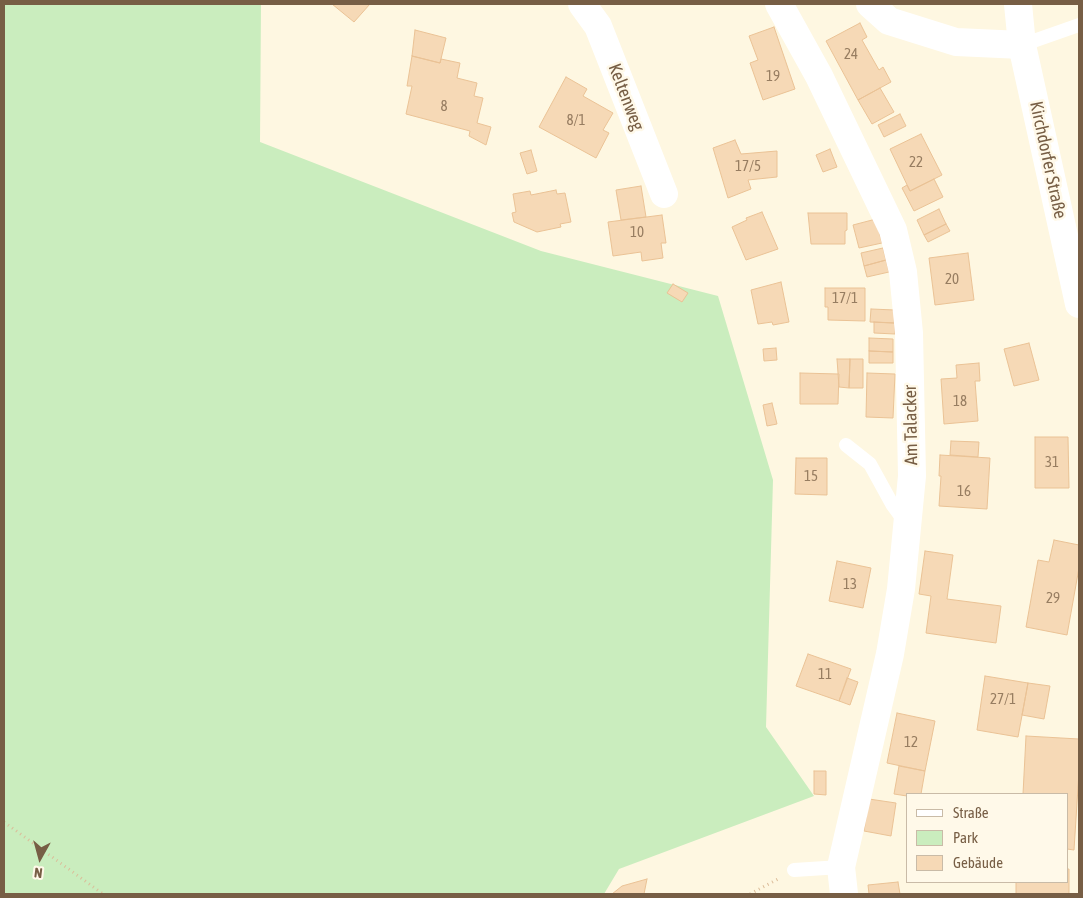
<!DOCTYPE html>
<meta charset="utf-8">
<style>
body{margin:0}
#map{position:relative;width:1083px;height:898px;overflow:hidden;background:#fef7e1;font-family:"Asap Condensed",sans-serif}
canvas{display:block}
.frame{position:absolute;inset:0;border:5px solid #775e45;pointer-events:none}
.legend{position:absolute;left:906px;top:793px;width:162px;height:90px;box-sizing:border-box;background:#fff9e9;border:1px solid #c9bba7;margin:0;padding:6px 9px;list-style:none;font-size:15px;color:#775e45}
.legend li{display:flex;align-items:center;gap:10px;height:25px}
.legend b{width:25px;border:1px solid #c9bba7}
.north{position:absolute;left:15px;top:833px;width:50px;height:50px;-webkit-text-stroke:4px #fff9e9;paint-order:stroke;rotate:187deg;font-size:14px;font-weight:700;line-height:20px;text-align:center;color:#775e45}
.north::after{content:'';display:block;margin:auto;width:18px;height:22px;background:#775e45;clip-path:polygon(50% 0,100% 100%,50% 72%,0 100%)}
</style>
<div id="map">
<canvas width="1083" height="898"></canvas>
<div class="frame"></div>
<ul class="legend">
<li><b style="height:6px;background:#fff"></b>Straße</li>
<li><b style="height:14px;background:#caedbe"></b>Park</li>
<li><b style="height:14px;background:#f6d9b6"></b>Gebäude</li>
</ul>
<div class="north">N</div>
</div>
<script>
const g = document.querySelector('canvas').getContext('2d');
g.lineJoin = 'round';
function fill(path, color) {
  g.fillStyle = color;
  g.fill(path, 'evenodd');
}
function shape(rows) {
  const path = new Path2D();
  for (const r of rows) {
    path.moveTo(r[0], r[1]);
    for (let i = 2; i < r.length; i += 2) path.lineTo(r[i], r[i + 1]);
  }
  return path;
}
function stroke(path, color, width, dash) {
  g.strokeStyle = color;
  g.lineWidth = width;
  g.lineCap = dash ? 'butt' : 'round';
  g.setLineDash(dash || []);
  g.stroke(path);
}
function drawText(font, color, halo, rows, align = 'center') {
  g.font = font + ' "Asap Condensed",sans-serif';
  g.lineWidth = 5;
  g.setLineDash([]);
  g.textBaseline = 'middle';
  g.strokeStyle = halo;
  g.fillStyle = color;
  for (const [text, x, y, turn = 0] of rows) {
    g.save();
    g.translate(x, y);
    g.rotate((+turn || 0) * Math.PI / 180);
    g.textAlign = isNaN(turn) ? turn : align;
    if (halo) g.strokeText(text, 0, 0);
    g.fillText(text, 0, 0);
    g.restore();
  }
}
fill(shape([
 [4,4,261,4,260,142,541,251,718,296,773,480,766,727,814,796,619,869,604,894,4,894]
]), '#caedbe');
const building = shape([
 [332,4,370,4,354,22,332,4],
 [860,23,867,37,862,40,879,70,883,67,891,82,858,100,826,41,860,23],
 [774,27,795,89,763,100,750,63,758,60,749,36,774,27],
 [415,30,446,38,440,63,412,56,415,30],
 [412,56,440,63,441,59,460,63,457,78,477,83,474,96,483,98,477,123,491,127,486,145,469,136,470,131,406,114,412,86,407,86,412,56],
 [566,77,587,89,583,96,613,113,603,130,609,133,596,158,539,127,566,77],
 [880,88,894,112,872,124,858,100,880,88],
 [900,114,906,126,884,137,878,125,900,114],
 [921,134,942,175,910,191,890,149,921,134],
 [735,140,741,154,777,151,777,177,748,180,751,189,728,198,713,148,735,140],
 [830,149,837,167,823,172,816,155,830,149],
 [531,150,537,171,527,174,520,153,531,150],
 [934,179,943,197,914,211,902,188,907,185,910,191,934,179],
 [641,186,646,217,621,220,616,190,641,186],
 [556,190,557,194,565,193,571,222,560,224,561,227,537,232,514,222,512,213,516,212,513,194,530,191,531,195,556,190],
 [939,209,946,224,924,235,917,220,939,209],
 [762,212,778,249,746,260,732,227,747,220,746,218,762,212],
 [808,213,847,213,847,230,845,231,845,244,811,244,808,213],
 [662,215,666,243,661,243,663,258,642,261,641,252,613,256,608,222,662,215],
 [876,219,882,243,859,248,853,225,876,219],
 [946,224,950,231,928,242,924,235,946,224],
 [883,248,886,260,864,266,861,253,883,248],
 [968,253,974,300,935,305,929,258,968,253],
 [886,260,889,272,867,277,864,266,886,260],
 [781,282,789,322,773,325,772,322,758,324,751,290,781,282],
 [673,284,688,293,682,302,667,293,673,284],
 [825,288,865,288,865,321,828,320,828,307,825,307,825,288],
 [871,309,895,310,894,323,870,322,871,309],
 [874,322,895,323,895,334,874,333,874,322],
 [869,338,893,339,893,352,869,351,869,338],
 [1029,343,1039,380,1014,386,1004,349,1029,343],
 [776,348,777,360,764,361,763,349,776,348],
 [869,351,893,352,893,363,869,363,869,351],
 [837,359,850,359,849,388,839,387,837,359],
 [850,359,863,359,863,388,849,388,850,359],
 [979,363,980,381,975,381,978,421,944,424,941,379,957,378,956,365,979,363],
 [800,373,839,374,838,404,800,404,800,373],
 [867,373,895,374,893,418,866,417,867,373],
 [772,403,777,424,767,426,763,405,772,403],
 [1035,437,1068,437,1069,488,1035,488,1035,437],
 [951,441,979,442,978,457,950,455,951,441],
 [940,455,990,458,987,509,939,506,941,476,939,476,940,455],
 [796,458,827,458,827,495,795,494,796,458],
 [1054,540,1079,545,1079,568,1067,635,1026,627,1038,560,1049,562,1054,540],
 [925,551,953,555,947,599,1001,606,996,643,926,633,931,596,919,594,925,551],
 [837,561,871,568,863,608,829,601,837,561],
 [808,654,851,669,839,701,796,686,808,654],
 [985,676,1028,683,1018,737,977,730,985,676],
 [847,678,858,682,850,705,839,701,847,678],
 [1028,683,1050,686,1044,719,1022,715,1028,683],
 [897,713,935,721,925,771,887,763,897,713],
 [1026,736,1079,739,1079,772,1074,850,1067,849,1067,794,1023,794,1026,736],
 [899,766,925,771,921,794,907,794,907,796,894,794,899,766],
 [814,771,826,771,826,795,814,794,814,771],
 [869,799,896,803,891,836,864,831,869,799],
 [1067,869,1069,869,1069,894,1016,894,1016,882,1067,882,1067,869],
 [647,879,644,894,612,894,622,886,647,879],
 [898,882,900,894,869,894,868,885,898,882]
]);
fill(building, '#f6d9b6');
stroke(building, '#eac295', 1);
stroke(shape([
 [4,822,103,894],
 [750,894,778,879]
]), '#dbbc99', 3, [1, 4]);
stroke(shape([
 [1022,45,1079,25],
 [846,445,870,464,892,504,906,523],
 [794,870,841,867]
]), '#fff', 14);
stroke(shape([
 [582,4,598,26,664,194],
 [779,4,819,76,893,230,903,272,909,333,912,476,901,589,890,654,841,867,844,894],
 [870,4,889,21,956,42,1022,45]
]), '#fff', 28);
stroke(shape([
 [1018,4,1022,45,1079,304]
]), '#fff', 28);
drawText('15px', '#977d61', null, [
 ["24",851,54],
 ["19",773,76],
 ["8",444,106],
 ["8/1",576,120],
 ["22",916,162],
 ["17/5",748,166],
 ["10",637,232],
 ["20",952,279],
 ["17/1",845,298],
 ["18",960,401],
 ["31",1052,462],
 ["15",811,476],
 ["16",964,491],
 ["13",850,584],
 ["29",1053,598],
 ["11",825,674],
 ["27/1",1003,699],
 ["12",911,742]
]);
drawText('18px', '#775e45', '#fff9e9', [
 ["Keltenweg",626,97,69],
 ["Kirchdorfer Straße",1048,160,78],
 ["Am Talacker",911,425,-91]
]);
</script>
